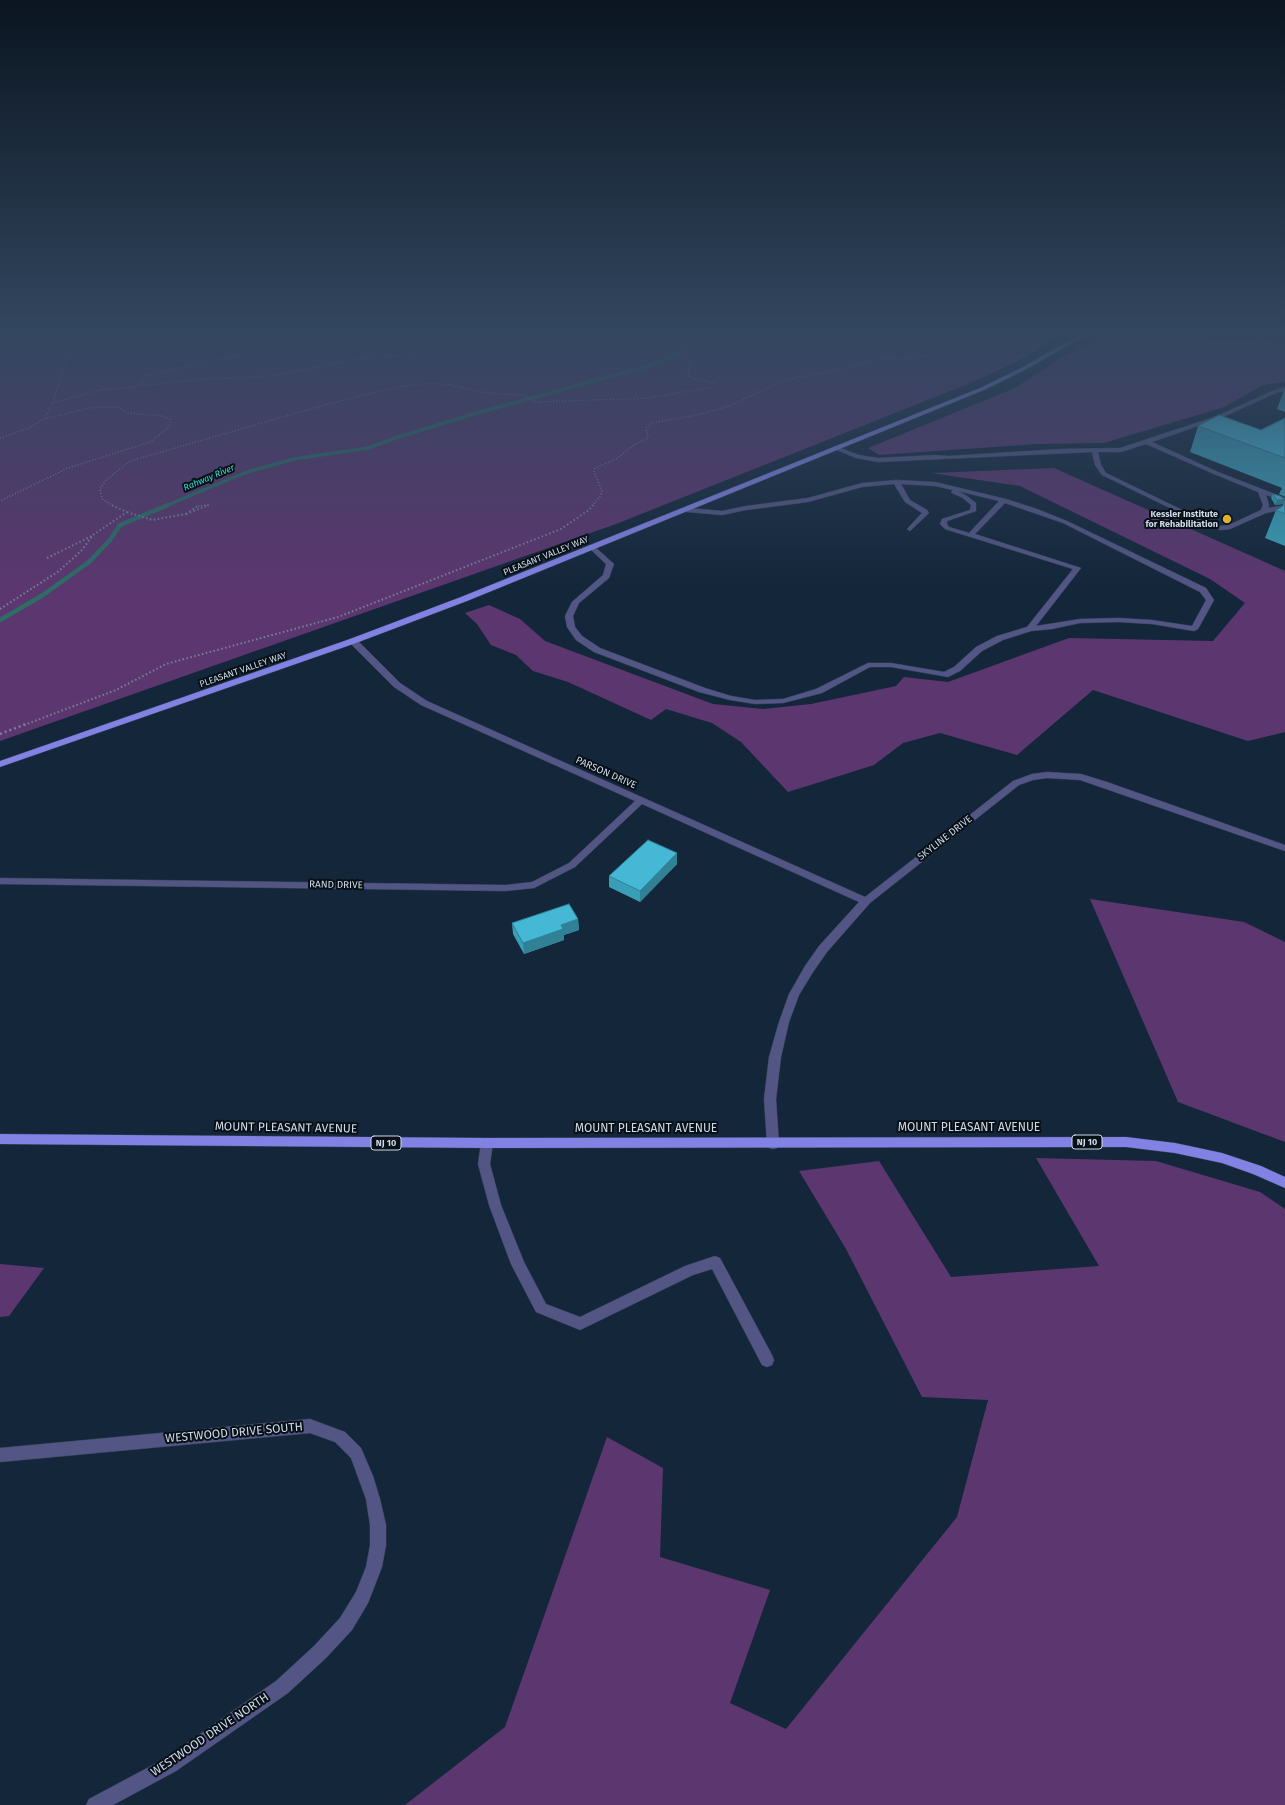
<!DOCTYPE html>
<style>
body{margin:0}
canvas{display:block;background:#13263a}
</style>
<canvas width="1285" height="1805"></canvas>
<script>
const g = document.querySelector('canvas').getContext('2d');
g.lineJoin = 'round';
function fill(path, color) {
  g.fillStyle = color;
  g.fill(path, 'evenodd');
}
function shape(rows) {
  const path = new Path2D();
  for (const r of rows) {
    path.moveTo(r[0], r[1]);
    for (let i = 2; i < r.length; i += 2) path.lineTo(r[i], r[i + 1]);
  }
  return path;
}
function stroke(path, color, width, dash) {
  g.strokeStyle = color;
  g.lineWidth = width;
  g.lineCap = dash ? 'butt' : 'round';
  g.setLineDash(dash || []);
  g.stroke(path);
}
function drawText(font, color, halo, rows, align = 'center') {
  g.font = font + ' "Fira Sans",sans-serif';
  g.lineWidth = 4;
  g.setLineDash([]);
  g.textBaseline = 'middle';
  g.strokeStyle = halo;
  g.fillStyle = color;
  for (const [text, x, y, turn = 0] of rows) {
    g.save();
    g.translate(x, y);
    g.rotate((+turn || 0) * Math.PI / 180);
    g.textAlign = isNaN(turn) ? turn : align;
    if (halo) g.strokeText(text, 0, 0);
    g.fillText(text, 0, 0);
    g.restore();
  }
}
fill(shape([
 [0,334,1063,334,1018,361,968,384,616,524,0,741],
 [1107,334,1186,334,1225,341,1262,337,1285,345,1285,382,1263,385,1224,407,1104,443,1037,444,879,455,868,448,1015,388,1063,357],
 [1054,468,1285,571,1285,732,1248,741,1093,690,1017,755,940,733,903,743,874,765,788,792,741,742,712,723,666,709,651,720,568,682,533,671,516,655,491,645,477,624,465,613,489,605,520,619,545,641,713,704,763,709,811,704,896,686,904,677,948,682,1069,638,1213,641,1245,603,1210,579,1020,486,931,473],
 [1090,899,1244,922,1285,942,1285,1142,1178,1102],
 [1036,1158,1156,1161,1260,1192,1285,1209,1285,1805,405,1805,505,1727,607,1437,663,1468,660,1557,770,1590,730,1703,786,1729,957,1517,988,1400,922,1397,846,1249,799,1171,879,1161,951,1277,1099,1266],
 [0,1264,44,1268,9,1316,0,1317]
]), '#5c366f');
stroke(shape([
 [165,506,247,472,294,459,368,448,398,437,477,413,652,365,710,338,731,334]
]), '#2e6d66', 3.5);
stroke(shape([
 [0,620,43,595,89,562,110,540,120,525,168,505]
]), '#2e6d66', 4.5);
const minor = shape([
 [1285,387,1285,391,1276,393,1221,418,1152,442,1218,472,1285,498,1285,504,1279,499,1266,495,1269,505,1268,508,1285,505,1285,509,1266,513,1230,529,1221,530,1207,526,1102,475,1095,465,1092,452,878,462,856,458,832,448,835,446,859,455,878,458,936,455,948,456,1060,449,1120,448,1217,416,1272,391,1285,387],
 [1146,444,1214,474,1258,492,1263,505,1261,510,1229,525,1221,526,1211,524,1106,473,1101,465,1098,452,1121,452,1146,444],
 [896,480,935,482,1006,499,1037,509,1067,521,1206,588,1214,600,1198,629,1194,631,1152,624,1118,622,1080,623,1052,629,1031,631,1003,640,982,651,960,671,948,677,891,667,870,667,822,693,783,703,755,704,730,700,699,692,594,652,576,640,567,627,565,616,572,602,603,575,606,564,588,547,594,546,614,564,609,578,579,603,573,616,575,627,582,636,600,648,705,688,731,696,755,700,783,699,816,689,868,663,891,663,944,672,954,667,976,647,997,636,1027,627,1073,569,945,529,940,524,942,519,970,510,971,505,963,498,952,493,951,492,953,490,935,486,901,484,910,500,927,510,929,513,910,531,907,529,922,513,905,502,894,484,862,487,808,502,746,510,722,515,687,512,684,510,687,508,722,511,746,506,808,498,862,483,896,480],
 [958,491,999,501,969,533,949,527,947,524,947,521,976,511,976,503,967,496,958,491],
 [1005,503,1063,523,1200,592,1206,600,1192,626,1152,620,1118,618,1080,619,1036,626,1081,568,975,534,1005,503],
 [350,639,356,639,400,683,427,701,865,897,1013,781,1032,774,1047,772,1081,774,1107,782,1285,845,1285,851,1080,780,1047,778,1033,780,1019,785,870,903,827,952,813,972,799,995,789,1022,781,1057,776,1099,779,1144,777,1148,773,1149,769,1148,767,1144,764,1099,769,1057,779,1022,789,994,805,966,819,946,859,902,642,804,575,867,534,888,506,891,0,884,0,878,506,885,532,882,569,863,635,801,421,705,394,687,350,643,350,639],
 [487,1138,491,1139,493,1143,490,1164,501,1205,524,1262,546,1304,580,1317,685,1266,715,1256,720,1258,772,1355,774,1360,772,1365,767,1367,762,1365,712,1269,693,1275,580,1330,536,1312,511,1264,489,1205,478,1164,481,1143,483,1139,487,1138],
 [310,1419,345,1432,361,1448,373,1476,380,1499,386,1525,386,1545,382,1567,368,1603,352,1630,326,1658,288,1693,176,1771,113,1805,86,1805,89,1799,164,1759,276,1681,314,1646,340,1618,356,1592,366,1567,370,1545,370,1525,366,1499,351,1458,335,1442,310,1433,0,1462,0,1448,310,1419]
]);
const major = shape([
 [1081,334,1088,334,1025,370,984,390,467,601,356,643,0,767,0,761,350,639,461,597,980,388,1021,368,1081,334],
 [0,1134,487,1138,1126,1137,1175,1143,1222,1153,1261,1166,1285,1177,1285,1188,1253,1174,1222,1163,1175,1153,1126,1147,487,1148,0,1144,0,1134]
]);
stroke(minor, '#314356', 1);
stroke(major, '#314356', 1);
stroke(shape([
 [0,350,48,334],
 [53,403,65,362,79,344,72,334],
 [44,419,53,403,100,390,133,387,140,384],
 [0,438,29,428,44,419,94,407,117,407,128,413,163,416,169,419,171,423,167,429,150,442,68,468,0,501],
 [113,506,102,499,100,489,106,480,130,461,328,404,398,387,429,383,451,385,485,393,523,395,535,402,649,398,714,387,716,384,692,378,688,375,690,363,686,357,669,350,624,342,551,336,533,337,488,346,359,359,272,376,203,379,142,386,140,384,146,376,161,372,339,334],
 [198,506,209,505,208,506],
 [592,506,601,495,602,491,594,471,595,468,616,459,634,445,646,439,648,437,646,428,652,423,702,414,729,406,783,381,798,377,819,374,875,360,908,359,930,355,981,334]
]), '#758495', 1.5, [1, 2]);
stroke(shape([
 [127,512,152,520,186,514],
 [186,514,199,505],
 [186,514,209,505],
 [47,558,92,536],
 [0,609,59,571,82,550,93,535,127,512,111,505],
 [24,725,116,690,166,664,338,617,561,529,589,510,593,505]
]), '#758495', 2, [1.5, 2.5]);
stroke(shape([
 [0,734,26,724]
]), '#758495', 2.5, [2, 3]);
fill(minor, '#535584');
fill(major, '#8282e4');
fill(shape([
 [1285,388,1285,412,1277,409],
 [1285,418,1285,497,1279,494,1282,488,1190,452,1198,426,1261,430],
 [1273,494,1283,504,1275,505,1271,498],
 [1285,499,1285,546,1265,538,1276,510,1282,507],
 [677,853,677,864,640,902,609,887,609,876],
 [578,919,579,930,564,935,564,940,524,954,513,934,512,923]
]), '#3b9eb7');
fill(shape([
 [1284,499,1283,504,1275,505,1277,500],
 [677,853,677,864,640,902,640,891],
 [578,919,579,930,564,935,564,940,524,954,523,943,561,925]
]), '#308195');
const building = shape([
 [1219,415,1261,430,1285,418,1285,458,1198,426,1219,415],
 [1273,494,1280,496,1284,499,1277,500,1273,494],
 [1285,505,1285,514,1276,510,1285,505],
 [648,840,677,853,640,891,609,876,648,840],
 [569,904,578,919,561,925,563,929,523,943,512,923,569,904]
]);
fill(building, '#45b8d5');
stroke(building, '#308195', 1);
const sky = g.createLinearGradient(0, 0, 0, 587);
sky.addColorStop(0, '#0a1520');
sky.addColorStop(0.57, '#334760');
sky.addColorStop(1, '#33476000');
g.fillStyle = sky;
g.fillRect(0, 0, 1285, 587);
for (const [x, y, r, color] of [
 [1227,519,5,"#dbb233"]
]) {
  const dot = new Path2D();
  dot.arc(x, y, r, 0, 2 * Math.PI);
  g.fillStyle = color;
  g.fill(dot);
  stroke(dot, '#070f17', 1.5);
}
drawText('italic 9px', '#25e2d2', '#070f17', [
 ["Rahway River",209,478,-23]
]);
drawText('bold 9px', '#cfdbe9', '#070f17', [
 ["Kessler Institute",1218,514],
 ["for Rehabilitation",1218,524]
], 'right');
drawText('9px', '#cfdbe9', '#070f17', [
 ["PLEASANT VALLEY WAY",546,556,-22],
 ["PLEASANT VALLEY WAY",243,670,-19]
]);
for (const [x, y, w] of [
 [1087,1142,30],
 [386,1143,30]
]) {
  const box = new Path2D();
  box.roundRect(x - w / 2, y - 7, w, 14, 3);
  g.fillStyle = '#070f17';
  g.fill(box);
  stroke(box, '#cfdbe9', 1);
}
drawText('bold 9px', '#cfdbe9', null, [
 ["NJ 10",1087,1142],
 ["NJ 10",386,1143]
]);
drawText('10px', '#cfdbe9', '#070f17', [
 ["PARSON DRIVE",606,773,24],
 ["SKYLINE DRIVE",945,838,-38],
 ["RAND DRIVE",336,885,1]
]);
drawText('12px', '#cfdbe9', '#070f17', [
 ["MOUNT PLEASANT AVENUE",286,1128,1],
 ["MOUNT PLEASANT AVENUE",969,1128],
 ["MOUNT PLEASANT AVENUE",646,1129],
 ["WESTWOOD DRIVE SOUTH",234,1433,-5],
 ["WESTWOOD DRIVE NORTH",210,1735,-34]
]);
</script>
